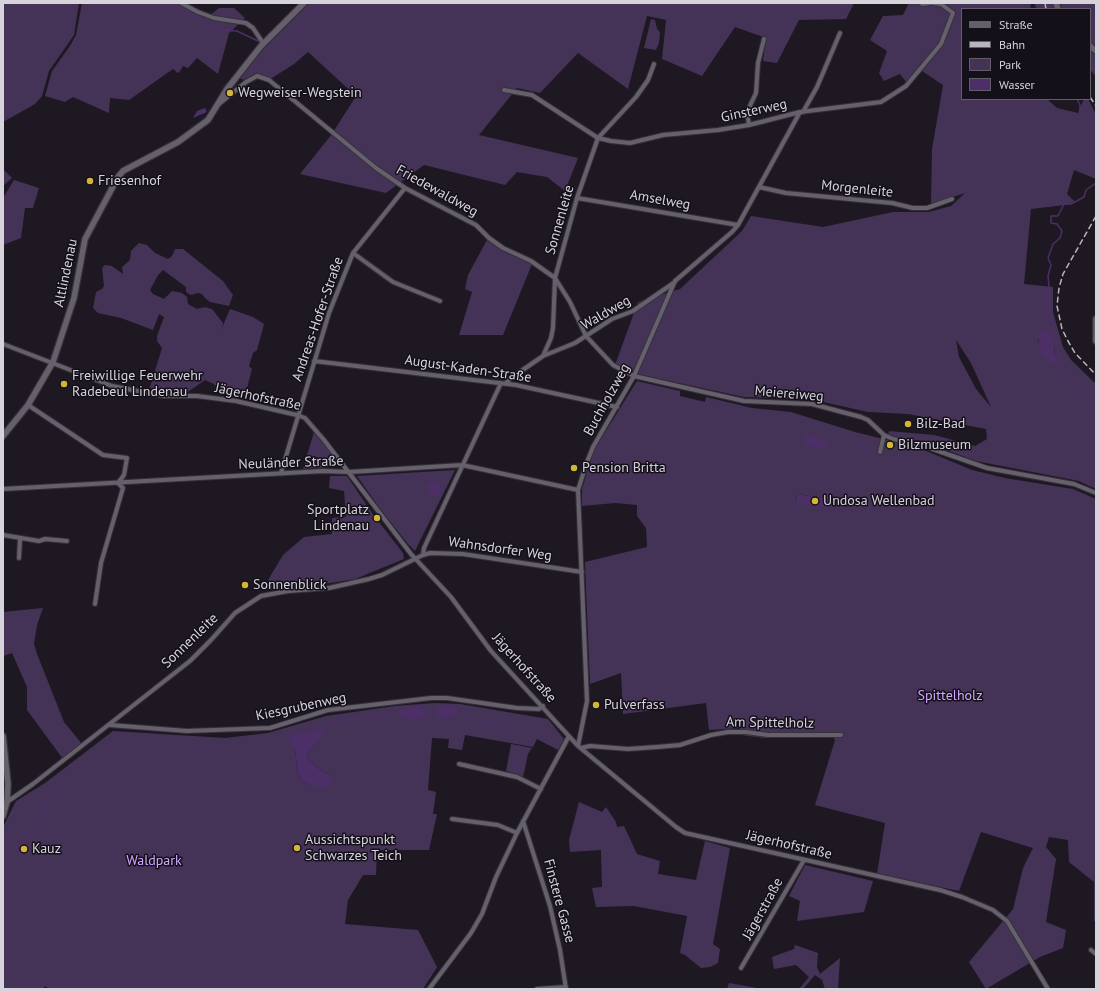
<!DOCTYPE html>
<meta charset="utf-8">
<style>
body{margin:0}
#map{position:relative;width:1099px;height:992px;overflow:hidden;background:#1e1823;font-family:"PT Sans",sans-serif}
canvas{display:block}
.frame{position:absolute;inset:0;border:4px solid #d7d3db;pointer-events:none}
.legend{position:absolute;left:961px;top:8px;width:130px;height:92px;box-sizing:border-box;background:#14101a;border:1px solid #625e67;margin:0;padding:5px 7px;list-style:none;font-size:12px;color:#d7d3db}
.legend li{display:flex;align-items:center;gap:8px;height:20px}
.legend b{width:20px;border:1px solid #625e67}
</style>
<div id="map">
<canvas width="1099" height="992"></canvas>
<div class="frame"></div>
<ul class="legend">
<li><b style="height:5px;background:#66606d"></b>Straße</li>
<li><b style="height:5px;background:#bab5be"></b>Bahn</li>
<li><b style="height:11px;background:#453357"></b>Park</li>
<li><b style="height:11px;background:#4c2f66"></b>Wasser</li>
</ul>
</div>
<script>
const g = document.querySelector('canvas').getContext('2d');
g.lineJoin = 'round';
function fill(path, color) {
  g.fillStyle = color;
  g.fill(path, 'evenodd');
}
function shape(rows) {
  const path = new Path2D();
  for (const r of rows) {
    if (r.length === 3) {
      path.moveTo(r[0] + r[2], r[1]);
      path.arc(r[0], r[1], r[2], 0, 2 * Math.PI);
      continue;
    }
    path.moveTo(r[0], r[1]);
    for (let i = 2; i < r.length; i += 2) path.lineTo(r[i], r[i + 1]);
  }
  return path;
}
function stroke(path, color, width, dash) {
  g.strokeStyle = color;
  g.lineWidth = width;
  g.lineCap = dash ? 'butt' : 'round';
  g.setLineDash(dash || []);
  g.stroke(path);
}
function drawText(font, color, halo, rows, align = 'center') {
  g.font = font + ' "PT Sans",sans-serif';
  g.lineWidth = 3;
  g.setLineDash([]);
  g.textBaseline = 'middle';
  g.strokeStyle = halo;
  g.fillStyle = color;
  for (const [text, x, y, turn = 0] of rows) {
    g.save();
    g.translate(x, y);
    g.rotate((+turn || 0) * Math.PI / 180);
    g.textAlign = isNaN(turn) ? turn : align;
    if (halo) g.strokeText(text, 0, 0);
    g.fillText(text, 0, 0);
    g.restore();
  }
}
fill(shape([
 [3,3,79,3,74,35,49,71,42,96,35,104,3,122],
 [82,3,180,3,208,17,219,8,234,8,245,18,229,33,218,74,197,58,188,68,183,66,179,73,173,69,129,100,110,98,109,113,73,97,65,102,45,96,52,71,70,46,76,35],
 [306,3,854,3,846,19,799,20,777,63,763,61,766,38,735,27,702,76,662,59,666,20,647,16,628,89,578,53,540,93,517,88,479,135,578,158,565,191,547,177,517,172,505,185,424,165,386,193,300,174,332,134,356,96,308,52,294,64,269,80,256,74,243,80,239,77,263,47],
 [909,3,1031,3,1030,9,962,9,962,99,1047,99,1057,108,1078,113,1084,99,1088,99,1096,114,1096,179,1074,170,1067,194,1075,202,1065,205,1031,209,1024,284,1053,287,1053,312,1063,347,1071,360,1096,384,1096,489,1079,481,976,461,925,442,891,437,888,435,889,431,934,435,975,446,987,439,986,429,908,414,868,412,810,399,744,397,642,375,615,365,638,302,680,289,742,231,751,216,823,227,893,212,929,212,951,206,965,193,931,204,932,149,943,85,922,71,909,86,900,74,884,81,879,73,887,51,870,40,883,16,903,15],
 [1040,332,1054,347,1055,354,1057,358,1038,342],
 [956,340,971,363,991,407,976,389,959,357],
 [1034,3,1096,3,1096,77,1090,69,1090,9,1037,9],
 [651,19,655,20,657,29,660,32,659,43,656,50,644,48],
 [3,169,12,178,3,186],
 [14,180,39,188,33,208,25,208,21,238,3,245,3,198],
 [487,240,502,250,532,264,503,335,459,335,472,292,465,289,468,275],
 [139,243,147,245,155,253,168,259,172,256,175,249,183,249,223,281,233,295,229,306,210,302,205,298,202,294,198,293,191,295,186,292,186,287,163,270,158,275,150,290,153,294,164,299,172,291,182,293,187,297,188,304,197,309,205,307,212,309,223,323,221,330,230,309,253,317,264,324,257,350,253,353,249,366,252,369,246,392,237,390,224,394,218,391,214,384,205,380,185,394,152,392,150,387,162,348,157,341,157,336,164,317,159,314,153,330,121,318,98,313,93,308,96,292,102,289,104,286,102,268,105,265,112,266,123,274,122,267,130,260,131,251],
 [637,381,680,391,680,396,705,402,706,397,752,408,791,412,855,432,919,448,972,470,1005,478,1073,489,1096,499,1096,922,1094,921,1094,882,1069,862,1068,840,1049,837,1046,847,1056,859,1046,922,1066,930,1063,948,1040,957,986,989,969,962,1013,909,1023,868,1033,848,981,832,959,891,877,874,885,823,815,805,835,740,833,737,764,738,741,735,740,728,709,730,706,703,623,714,621,673,590,684,585,562,647,547,646,528,637,516,637,505,615,503,582,506,582,489,594,450],
 [797,494,834,500,833,509,796,502],
 [314,432,337,460,333,467,303,469],
 [455,470,415,551,408,544,381,510,357,476],
 [330,476,347,476,372,513,403,553,404,559,355,579,312,586,270,590,268,580,283,555,304,537,332,534,332,518,346,517,344,491,329,488],
 [43,608,37,625,34,644,37,654,64,722,82,744,63,759,27,710,27,687,12,653,3,656,3,612],
 [435,703,460,704,548,719,564,739,558,750,537,739,533,747,465,735,462,750,448,748,449,739,432,738,428,790,436,792,433,814,437,814,429,850,377,850,376,875,363,875,348,900,345,924,418,930,437,967,423,989,49,989,45,986,43,989,3,989,3,827,16,801,45,783,113,731,225,738,268,733,326,716,395,706],
 [321,740,317,742,309,751,307,757,318,768,331,776,313,786,302,781,298,773,295,750],
 [511,744,532,748,528,754,523,777,506,771],
 [579,802,602,812,606,807,616,822,617,827,624,826,637,854,660,861,658,874,696,880,705,841,730,848,713,944,720,949,718,963,710,967,701,968,685,955,680,953,687,916,634,906,596,907,592,888,602,887,601,850,570,852,569,840],
 [805,865,873,881,864,912,797,921,800,901,789,896],
 [795,945,818,953,817,967,820,974,840,958,838,989,825,989,822,980,815,975,803,989,799,989,809,977,796,965,774,969,772,957,794,949],
 [729,983,757,988,757,989,727,989]
]), '#453357');
fill(shape([
 [205,108,207,112,193,118,197,111],
 [1046,330,1052,337,1055,354,1058,361,1056,364,1043,358,1040,353,1038,336,1040,332],
 [807,434,828,441,824,450,804,444],
 [434,489,7],
 [797,494,835,500,833,509,796,503],
 [419,706,426,711,423,717,416,721,401,718,400,711,407,708],
 [448,706,456,707,457,712,453,717,442,719,437,718,437,708],
 [322,729,324,731,324,735,309,751,307,757,318,768,331,776,331,782,327,787,313,786,302,781,298,773,295,750,289,737,293,734]
]), '#4c2f66');
stroke(shape([
 [174,3,217,30,237,31,260,42],
 [1020,9,1021,3],
 [156,50,175,68,177,72],
 [276,51,286,45,310,14,322,3],
 [1077,99,1080,105,1080,114,1090,125,1096,125],
 [1096,183,1086,190,1084,197,1071,204,1064,204,1058,216,1051,216,1051,223,1057,224,1062,231,1060,238,1053,244,1048,258,1051,265,1048,276,1050,298,1049,310,1064,377,1076,389,1081,400,1084,402,1096,401],
 [1046,330,1043,307,1045,293,1048,290],
 [455,712,479,722,513,726],
 [423,717,438,711],
 [325,726,329,722,338,720,375,719,393,713],
 [28,836,39,822,49,798,75,780],
 [3,862,25,839]
]), '#4c2f66', 1.5);
const minor = shape([
 [181,3,198,12,214,18,246,23,253,28,263,43],
 [922,4,930,3],
 [504,90,532,95,598,138,611,141,630,143,663,135,718,130,749,125,800,112,881,102,906,86,941,44,953,13,941,4,932,3],
 [219,104,246,82,257,76,269,80,376,168,405,188,476,225,489,238,503,248,531,261,555,278,570,302,586,336,613,365,634,376,744,401,812,404,861,417,868,420,884,435,893,439,921,445,987,468,1074,484,1096,493],
 [803,112,817,87,840,33],
 [749,125,747,112,756,93,758,63,764,39],
 [759,187,786,193,892,203,913,208,927,208,952,199],
 [577,198,738,225],
 [353,253,393,282,440,301],
 [3,344,112,386,163,396,197,396,236,401,297,415,305,418,324,440,411,554,451,597,491,651,578,746,676,827,685,833,940,890,962,897,993,910,1007,921,1048,989],
 [543,356,575,343,612,319,633,311,675,282],
 [314,361,516,385,617,407],
 [506,383,511,378,543,356,551,338,553,328,555,278,577,198,598,138,636,97,648,80,654,64],
 [28,405,103,455,127,458,124,475,118,483,123,488,101,563,95,604],
 [880,452,884,435],
 [281,473,329,313,353,253,405,188],
 [3,489,323,471,349,472,462,465,578,490],
 [3,535,39,541,45,539,67,541],
 [423,555,424,548,501,383],
 [19,558,20,539],
 [110,725,187,731,270,728,328,710,431,698,447,698,517,708,539,709,543,706],
 [578,746,587,701,578,490,587,462,593,447,634,376,675,281,732,232,738,225,800,112],
 [581,748,590,746,628,749,657,747,680,745,711,735,728,732,746,732,768,735,841,735],
 [459,764,517,777,541,789],
 [7,802,33,784,190,661,211,640,235,613,261,596,288,591,329,588,369,579,382,575,423,555,430,553,463,554,582,572],
 [452,819,498,825,517,833],
 [523,821,550,906,560,950,566,989],
 [1091,950,1096,954],
 [741,968,804,860],
 [429,989,471,933,482,914,496,877,517,833,569,736],
 [537,989,566,987]
]);
const tertiary = shape([
 [1056,3,1058,9],
 [1090,46,1096,51],
 [1096,319,1096,341],
 [3,436,28,405,53,362,74,298,85,239,118,177,123,171,178,142,208,120,227,89,261,46,304,3],
 [3,736,8,784,7,802,3,816]
]);
stroke(minor, '#36323a', 6);
stroke(tertiary, '#36323a', 8);
stroke(minor, '#66606d', 4);
stroke(tertiary, '#66606d', 5.5);
stroke(shape([
 [1045,3,1046,9],
 [1090,97,1096,106],
 [1096,216,1063,274,1059,288,1057,306,1062,329,1068,341,1075,353,1096,375]
]), '#bab5be', 1.5, [6, 3]);
for (const [x, y, r, color] of [
 [230,93,4,"#d2b736"],
 [90,181,4,"#d2b736"],
 [64,384,4,"#d2b736"],
 [908,424,4,"#d2b736"],
 [890,445,4,"#d2b736"],
 [574,468,4,"#d2b736"],
 [815,501,4,"#d2b736"],
 [377,518,4,"#d2b736"],
 [245,585,4,"#d2b736"],
 [596,705,4,"#d2b736"],
 [297,848,4,"#d2b736"],
 [24,849,4,"#d2b736"]
]) {
  const dot = new Path2D();
  dot.arc(x, y, r, 0, 2 * Math.PI);
  g.fillStyle = color;
  g.fill(dot);
  stroke(dot, '#14101a', 1.5);
}
drawText('14px', '#d7d3db', '#14101a', [
 ["Wegweiser-Wegstein",238,93],
 ["Friesenhof",98,181],
 ["Freiwillige Feuerwehr",72,376],
 ["Radebeul Lindenau",72,392],
 ["Bilz-Bad",916,424],
 ["Bilzmuseum",898,445],
 ["Pension Britta",582,468],
 ["Undosa Wellenbad",823,501],
 ["Sportplatz",369,510,"right"],
 ["Lindenau",369,526,"right"],
 ["Sonnenblick",253,585],
 ["Pulverfass",604,705],
 ["Aussichtspunkt",305,840],
 ["Schwarzes Teich",305,856],
 ["Kauz",32,849]
], 'left');
drawText('14px', '#d7d3db', '#14101a', [
 ["Ginsterweg",754,111,-12],
 ["Morgenleite",857,189,6],
 ["Friedewaldweg",437,191,29],
 ["Amselweg",660,200,10],
 ["Sonnenleite",560,220,-74],
 ["Altlindenau",66,273,-78],
 ["Waldweg",606,313,-30],
 ["Andreas-Hofer-Straße",318,319,-71],
 ["August-Kaden-Straße",468,369,8],
 ["Meiereiweg",789,394,5],
 ["Jägerhofstraße",258,397,12],
 ["Buchholzweg",607,400,-61],
 ["Neuländer Straße",291,463,-2],
 ["Wahnsdorfer Weg",500,549,8],
 ["Sonnenleite",190,641,-44],
 ["Jägerhofstraße",524,668,48],
 ["Kiesgrubenweg",301,707,-12],
 ["Am Spittelholz",770,723,1],
 ["Jägerhofstraße",789,845,13],
 ["Finstere Gasse",559,901,75],
 ["Jägerstraße",763,909,-61]
]);
drawText('14px', '#d3a8ff', '#14101a', [
 ["Spittelholz",950,696],
 ["Waldpark",154,861]
]);
</script>
